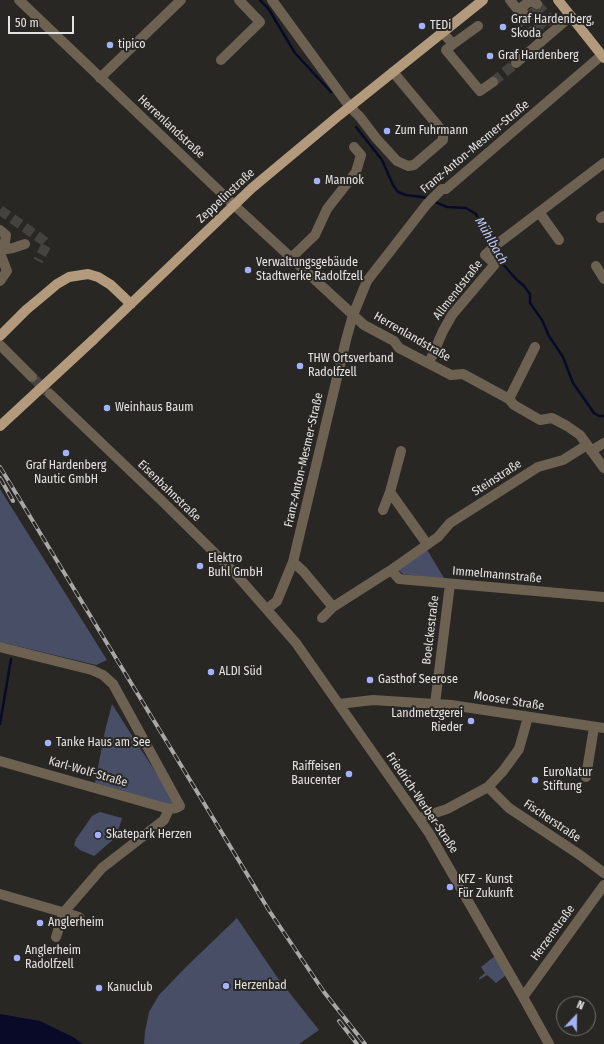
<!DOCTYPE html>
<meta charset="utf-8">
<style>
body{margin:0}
#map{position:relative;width:604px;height:1044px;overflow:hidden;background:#292724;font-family:"Fira Sans Condensed",sans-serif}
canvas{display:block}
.north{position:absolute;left:556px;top:996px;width:40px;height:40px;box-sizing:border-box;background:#292724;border:1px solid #747270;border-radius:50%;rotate:22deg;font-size:11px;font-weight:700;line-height:16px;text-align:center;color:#e5e3e1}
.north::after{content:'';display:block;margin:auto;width:14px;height:18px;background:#a4b2fc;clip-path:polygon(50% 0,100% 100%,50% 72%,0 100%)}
.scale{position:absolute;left:8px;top:16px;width:66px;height:18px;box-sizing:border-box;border:2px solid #e5e3e1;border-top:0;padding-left:5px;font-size:12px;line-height:14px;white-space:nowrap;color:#e5e3e1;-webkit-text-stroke:3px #292724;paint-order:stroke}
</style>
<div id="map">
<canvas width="604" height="1044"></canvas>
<div class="north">N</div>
<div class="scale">50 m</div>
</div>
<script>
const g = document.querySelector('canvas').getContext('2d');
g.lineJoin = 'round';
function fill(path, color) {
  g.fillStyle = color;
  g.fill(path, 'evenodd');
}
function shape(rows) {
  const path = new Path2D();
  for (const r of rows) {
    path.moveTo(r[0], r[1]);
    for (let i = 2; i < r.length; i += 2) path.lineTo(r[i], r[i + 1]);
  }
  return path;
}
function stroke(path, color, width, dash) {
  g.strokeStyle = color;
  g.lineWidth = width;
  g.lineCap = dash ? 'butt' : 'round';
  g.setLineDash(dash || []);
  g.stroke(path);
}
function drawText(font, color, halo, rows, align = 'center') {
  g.font = font + ' "Fira Sans Condensed",sans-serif';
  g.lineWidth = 4;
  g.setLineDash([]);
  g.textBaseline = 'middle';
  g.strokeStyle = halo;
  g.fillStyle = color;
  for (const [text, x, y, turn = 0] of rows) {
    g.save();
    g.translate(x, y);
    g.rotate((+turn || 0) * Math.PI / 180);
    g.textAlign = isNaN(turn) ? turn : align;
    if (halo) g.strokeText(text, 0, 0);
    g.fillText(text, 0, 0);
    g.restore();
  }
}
fill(shape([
 [0,489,107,660,96,665,0,642],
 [426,548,444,578,441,579,403,574,398,570],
 [112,704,138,745,176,803,171,806,95,783,105,731],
 [100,812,122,818,118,831,114,839,94,856,80,850,74,845,76,839,92,816],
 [237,918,277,977,319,1030,299,1044,144,1044,145,1032,149,1012,159,995,186,967],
 [495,956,506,975,496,983,487,975,479,980,479,978,485,973,481,967]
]), '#484e66');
fill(shape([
 [0,1014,40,1021,73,1037,83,1044,0,1044]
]), '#080a28');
stroke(shape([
 [260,0,268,8,295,53,331,92],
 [356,127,382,160,393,185,398,192,406,195,422,197,429,199],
 [433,201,447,207,466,208,476,214,491,246],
 [494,250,500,261,517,280,524,286,530,294,530,303,542,320,549,336,563,357,573,383,594,413,599,416,604,416],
 [0,724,11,659]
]), '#080a28', 2.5);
stroke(shape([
 [537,4,557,28],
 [530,9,545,27],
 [524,13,545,38],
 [518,17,539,43],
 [493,82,516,63],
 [0,210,44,241,47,244,38,261],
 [32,377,49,393]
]), '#454340', 10, [10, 5]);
stroke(shape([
 [19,0,234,205,364,325,394,341,399,348,451,375,463,374,509,399,514,405,540,420,552,418,567,426,580,435,604,468],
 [272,0,350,107,360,117,376,138,397,161,408,166,414,165,443,140,443,135,439,127,393,72],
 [510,0,518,10,523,12],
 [518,10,530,1,537,4],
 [443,33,453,44,446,50,480,91,493,82],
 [453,44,478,26],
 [221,60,260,22,239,0],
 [516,63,571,16],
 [100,78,181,0],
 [539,212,559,240],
 [601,218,604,216],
 [0,230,6,235,5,242,0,249],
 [0,250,13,248,25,244],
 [0,253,7,271,0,281],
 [291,258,315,235,327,209,356,172,361,155,354,147],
 [596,266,604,279],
 [0,345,32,377],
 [429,363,443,331,452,315,495,264,485,255,496,245,604,163],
 [50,394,161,500,234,572,296,643,429,833,523,997,549,1044],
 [509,399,535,347],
 [401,451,390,492,427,544],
 [591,451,604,443],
 [383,510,390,492],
 [293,562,303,571,333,607],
 [391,570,399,579,604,597],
 [267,609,277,601,293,562,346,340,353,315,367,281,427,204,442,189,446,189,602,55],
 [322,618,333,607,391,570,438,537,450,523,538,467,563,460,587,445],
 [0,647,92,670,103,675,113,684,180,806,176,808,169,809,0,761],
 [339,704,373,700,451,705,604,728],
 [435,704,450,584],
 [586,777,594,727],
 [488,787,509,808,580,855,604,873],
 [420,818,447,809,488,787,503,771,519,749,528,717],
 [0,894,79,917,80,919,80,921],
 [56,937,64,912,102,868,164,820,169,809],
 [523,997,604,885]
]), '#6d6152', 10);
stroke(shape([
 [558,0,604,58],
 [0,336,26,310,44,295,57,284,69,277,88,274,98,277,111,285,131,304],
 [93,340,252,188,337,117,483,0]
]), '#b39a7c', 10);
const rail = shape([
 [0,467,270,912,324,992,365,1044],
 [0,478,13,501],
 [339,1021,357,1044]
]);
stroke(rail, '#aaa8a6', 4);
stroke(rail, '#292724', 2.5, [8]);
stroke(shape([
 [0,426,93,340]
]), '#b39a7c', 10);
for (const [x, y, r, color] of [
 [422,26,4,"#a4b2fc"],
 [503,27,4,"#a4b2fc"],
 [110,45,4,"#a4b2fc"],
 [490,56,4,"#a4b2fc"],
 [387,131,4,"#a4b2fc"],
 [317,181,4,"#a4b2fc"],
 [248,270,4,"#a4b2fc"],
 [300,366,4,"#a4b2fc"],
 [107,408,4,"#a4b2fc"],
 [66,453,4,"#a4b2fc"],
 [200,566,4,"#a4b2fc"],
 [211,672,4,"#a4b2fc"],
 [370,680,4,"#a4b2fc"],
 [471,721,4,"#a4b2fc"],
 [48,743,4,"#a4b2fc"],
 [349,774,4,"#a4b2fc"],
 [535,780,4,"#a4b2fc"],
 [98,835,4,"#a4b2fc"],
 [450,887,4,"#a4b2fc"],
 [40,923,4,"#a4b2fc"],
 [17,958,4,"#a4b2fc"],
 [226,986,4,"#a4b2fc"],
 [99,988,4,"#a4b2fc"]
]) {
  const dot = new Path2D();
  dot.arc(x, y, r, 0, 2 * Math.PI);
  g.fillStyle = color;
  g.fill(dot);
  stroke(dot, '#292724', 1.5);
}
drawText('12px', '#e5e3e1', '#292724', [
 ["Graf Hardenberg,",511,20],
 ["Skoda",511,34],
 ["TEDi",430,26],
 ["tipico",118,45],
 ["Graf Hardenberg",498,56],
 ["Zum Fuhrmann",395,131],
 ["Mannok",325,181],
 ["Verwaltungsgebäude",256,263],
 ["Stadtwerke Radolfzell",256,277],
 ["THW Ortsverband",308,359],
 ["Radolfzell",308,373],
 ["Weinhaus Baum",115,408],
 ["Graf Hardenberg",66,466,"center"],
 ["Nautic GmbH",66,480,"center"],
 ["Elektro",208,559],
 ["Buhl GmbH",208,573],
 ["ALDI Süd",219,672],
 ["Gasthof Seerose",378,680],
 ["Landmetzgerei",463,714,"right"],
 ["Rieder",463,728,"right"],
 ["Tanke Haus am See",56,743],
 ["Raiffeisen",341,767,"right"],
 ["Baucenter",341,781,"right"],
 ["EuroNatur",543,773],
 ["Stiftung",543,787],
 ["Skatepark Herzen",106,835],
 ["KFZ - Kunst",458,880],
 ["Für Zukunft",458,894],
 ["Anglerheim",48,923],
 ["Anglerheim",25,951],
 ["Radolfzell",25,965],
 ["Herzenbad",234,986],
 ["Kanuclub",107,988]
], 'left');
drawText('12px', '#e5e3e1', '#292724', [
 ["Herrenlandstraße",171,127,43],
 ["Franz-Anton-Mesmer-Straße",475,147,-40],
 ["Zeppelinstraße",226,196,-43],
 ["Allmendstraße",458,290,-52],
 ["Herrenlandstraße",412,337,30],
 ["Franz-Anton-Mesmer-Straße",304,460,-77],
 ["Steinstraße",497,478,-33],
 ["Eisenbahnstraße",169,491,44],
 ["Immelmannstraße",497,575,5],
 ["Boelckestraße",431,630,-83],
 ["Mooser Straße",509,701,9],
 ["Karl-Wolf-Straße",88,772,16],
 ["Friedrich-Werber-Straße",422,803,56],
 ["Fischerstraße",552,821,34],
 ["Herzenstraße",553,933,-54]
]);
drawText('italic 13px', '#bfcafd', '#292724', [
 ["Mühlbach",491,241,60]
]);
</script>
